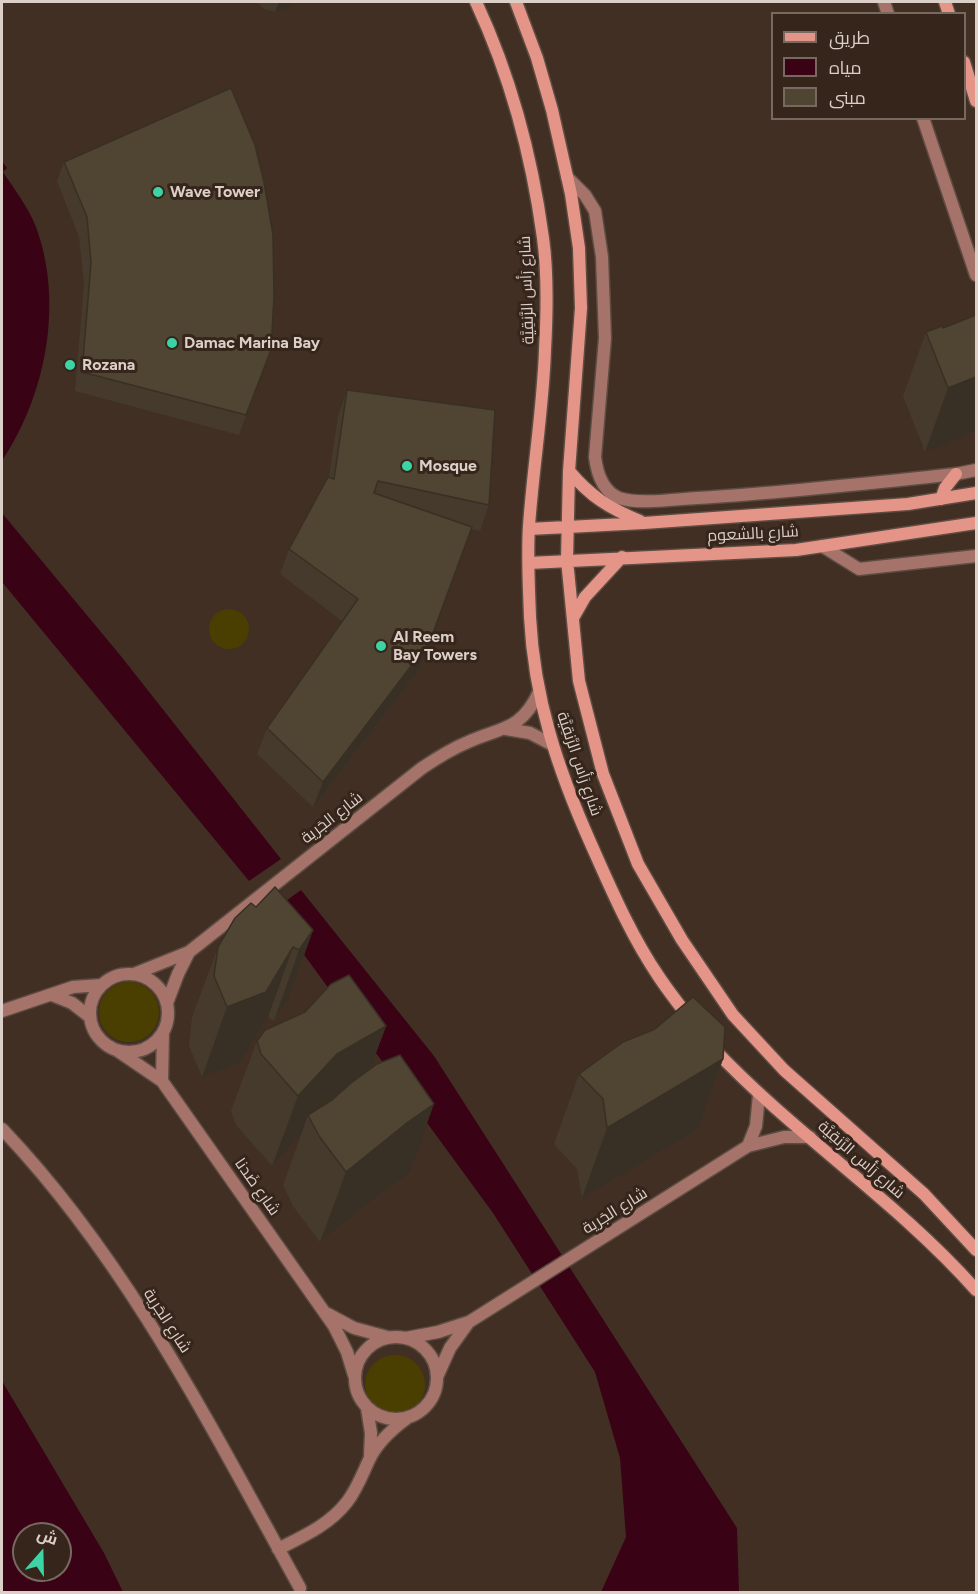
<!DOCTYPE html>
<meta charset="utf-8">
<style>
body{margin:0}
#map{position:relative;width:978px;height:1594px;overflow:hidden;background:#412f24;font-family:Figtree,Cairo,sans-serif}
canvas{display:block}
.frame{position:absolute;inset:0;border:3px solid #dbcfc8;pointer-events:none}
.legend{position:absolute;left:771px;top:12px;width:195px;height:108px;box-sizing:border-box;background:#36251b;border:2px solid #786960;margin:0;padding:8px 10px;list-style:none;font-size:18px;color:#dbcfc8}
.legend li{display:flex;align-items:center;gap:12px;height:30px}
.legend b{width:30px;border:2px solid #786960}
.north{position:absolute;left:12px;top:1522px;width:60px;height:60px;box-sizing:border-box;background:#36251b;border:2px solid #786960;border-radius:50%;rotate:20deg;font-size:16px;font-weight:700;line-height:24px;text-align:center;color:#dbcfc8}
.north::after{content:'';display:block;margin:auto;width:21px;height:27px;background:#3cd4a4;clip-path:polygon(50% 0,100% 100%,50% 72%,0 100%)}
</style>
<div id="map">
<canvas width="978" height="1594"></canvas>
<div class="frame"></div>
<ul class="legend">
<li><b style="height:8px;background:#e59588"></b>طريق</li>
<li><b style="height:16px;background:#3a0315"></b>مياه</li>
<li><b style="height:16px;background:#504433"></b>مبنى</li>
</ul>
<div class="north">ش</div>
</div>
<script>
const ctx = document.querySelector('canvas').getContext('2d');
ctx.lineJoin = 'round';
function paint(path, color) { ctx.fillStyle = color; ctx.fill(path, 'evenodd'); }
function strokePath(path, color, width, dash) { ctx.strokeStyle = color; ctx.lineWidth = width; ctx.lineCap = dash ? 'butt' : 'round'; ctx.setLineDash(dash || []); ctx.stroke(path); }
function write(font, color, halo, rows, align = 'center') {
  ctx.font = font + ' Figtree,Cairo,sans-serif'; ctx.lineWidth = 6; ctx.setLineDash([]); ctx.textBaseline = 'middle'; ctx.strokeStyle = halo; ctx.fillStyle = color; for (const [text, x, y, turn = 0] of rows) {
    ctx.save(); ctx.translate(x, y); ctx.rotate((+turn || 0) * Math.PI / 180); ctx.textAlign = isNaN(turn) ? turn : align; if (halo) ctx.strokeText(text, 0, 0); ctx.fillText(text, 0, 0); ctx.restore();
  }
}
const green = new Path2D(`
 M209 629a20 20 0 1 1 40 0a20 20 0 1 1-40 0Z
 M99 1012a30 30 0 1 1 60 0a30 30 0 1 1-60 0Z
 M365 1385a30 30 0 1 1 60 0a30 30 0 1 1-60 0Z`);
const water = new Path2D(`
 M2,161l5,7 -4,4c11,17 26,36 33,55 28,76 10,168 -34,234z
 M2,513l118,142 161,204 -32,22 -247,-299z
 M301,890l133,166 303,472 2,64h-138l25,-55 -6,-79 -25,-86 -102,-159 -221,-302z
 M2,1381l102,172 19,39h-121zM24,1534h36v36h-36z`);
const street = new Path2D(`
 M884,2l4,12
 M923,118l53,157
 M567,177l18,18 10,16 7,46 3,81 -10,119c2,16 7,34 24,41 21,7 56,1 78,0 86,-5 173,-15 259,-24l20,-4
 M822,546l37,23 117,-13
 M506,729l24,4 21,11
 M134,974l55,-22 233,-184c15,-10 29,-19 46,-26 33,-15 53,-11 71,-50
 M90 1013a39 39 0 1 1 78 0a39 39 0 1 1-78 0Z
 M52,995l20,8 18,14
 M167,1003l11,-29 11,-22
 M2,1011l71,-24 29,-2
 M118,1051l44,30 172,245 13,26 7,23
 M162,1081l1,-49
 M2,1129c126,132 210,300 298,459
 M748,1146l8,-20 3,-31
 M328,1314l26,14 33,9
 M355 1378a41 41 0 1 1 82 0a41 41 0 1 1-82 0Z
 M406,1338l32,-6 31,-10 279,-176 36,-9h26
 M437,1377l13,-29 18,-25
 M367,1408l4,25 -1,22
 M278,1549c26,-13 51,-24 69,-47 10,-13 15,-27 22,-42 8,-17 22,-30 37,-41`);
const secondary = new Path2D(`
 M476,2c34,73 56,155 67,236 5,35 4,76 2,112 -2,59 -12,118 -16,176 -2,30 0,62 1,91 4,82 28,153 61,227 20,45 40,92 68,133 10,15 21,29 32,43
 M516,2l21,56 15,52 19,84 8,54 2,60 -12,163 -2,89 12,121 24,93 35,90 44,76 51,75 51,55 140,124 52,56
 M945,2l4,12
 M964,62l12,39
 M569,471c22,26 40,37 71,50
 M941,499l4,-11 11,-14
 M529,529l115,-6 264,-19 68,-11
 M529,563l267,-13 180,-27
 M573,618l12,-21 37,-40
 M713,1048c82,87 184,153 263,242`);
const wall = new Path2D(`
 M257,2h40l-12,7 -10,3 -11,-3z
 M64,162l207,188 -32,85 -164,-44 9,-108 -5,-46 -22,-56z
 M976,315v116l-51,21 -22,-56 23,-64 17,-4z
 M347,390l142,115 -9,26 -9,-2 -50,138 -108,140 -56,-53 10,-26 75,-107 -62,-47 9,-25 40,-72 9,-61z
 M256,907l57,23 -25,70 -14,21 -6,-4 -28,45 -38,15 -13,-31 3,-29 26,-70z
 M386,1026l-16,43 39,105 -26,18 -63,50 -27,-36 -10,-21 18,-50 -29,31 -36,-41 -5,-14 26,-70z
 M723,1059l-25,70 -116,69 -5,-29 -23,-25 25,-70z`);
const shadedWall = new Path2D(`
 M279,2h18l-12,7 -10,3z
 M976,377v54l-51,21 23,-64z
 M430,641l-9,26 -108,140 10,-25z
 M313,930l-25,70 -14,21 25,-71z
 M293,947l-25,70 -28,45 -38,15 25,-70z
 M386,1026l-26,70 -49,28 1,-1 -4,-8 -7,20 -29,31 26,-70 39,-42z
 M723,1059l-25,70 -116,69 25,-70z
 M434,1104l-25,70 -26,18 -63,50 26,-70 62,-50z`);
const building = new Path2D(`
 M231,88l24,57 9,37 9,53 1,62 -3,53 -25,65 -164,-43 9,-109 -4,-46 -23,-55z
 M976,315v62l-28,11 -22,-56 16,-6 1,2z
 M347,390l148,20 -6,95 -111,-24 -4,12 98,34 -42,114 -107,141 -56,-54 91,-129 -69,-50 39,-72 6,2z
 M275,887l38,43 -14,20 -6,-3 -27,45 -39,15 -13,-31 4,-29 17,-29 16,-15 5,4z
 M349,975l37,51 -49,28 -39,42 -37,-42 -4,-13 8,-11 40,-18 26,-28z
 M693,997l32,30 -2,32 -116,69 -4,-29 -24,-25 44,-32 32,-13z
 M400,1055l34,49 -26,18 -62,50 -27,-36 -11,-21 24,-15 19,-17 26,-19z`);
const markers = [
 [158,192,6,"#3cd4a4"],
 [172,343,6,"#3cd4a4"],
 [70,365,6,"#3cd4a4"],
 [407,466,6,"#3cd4a4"],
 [381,646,6,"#3cd4a4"]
];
const poiNames = [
 ["Wave Tower",170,192],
 ["Damac Marina Bay",184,343],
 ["Rozana",82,365],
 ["Mosque",419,466],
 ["Al Reem",393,637],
 ["Bay Towers",393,655]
];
const streetNames = [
 ["شارع رَأس الرَّنقِيَّة",527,290,-92],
 ["شارع بالشعوم",753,534,-3],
 ["شارع رَأس الرَّنقِيَّة",579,764,71],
 ["شارع الجَرية",332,818,-38],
 ["شارع رَأس الرَّنقِيَّة",861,1160,41],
 ["شارع ضَدنا",257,1187,55],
 ["شارع الجَرية",615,1211,-32],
 ["شارع الجَرية",167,1321,57]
];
paint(green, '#4a3f00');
paint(water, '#3a0315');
strokePath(street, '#5d4c42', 15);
strokePath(secondary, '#5d4c42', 15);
strokePath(street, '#a5736a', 12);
strokePath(secondary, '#e59588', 12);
paint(wall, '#453a2c');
paint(shadedWall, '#383024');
paint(building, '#504433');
strokePath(building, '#383024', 1.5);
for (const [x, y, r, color] of markers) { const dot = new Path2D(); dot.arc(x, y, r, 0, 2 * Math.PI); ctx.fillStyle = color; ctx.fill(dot); strokePath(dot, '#36251b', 2); }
write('bold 16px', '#dbcfc8', '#36251b', poiNames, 'left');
write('16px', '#dbcfc8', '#36251b', streetNames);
</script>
